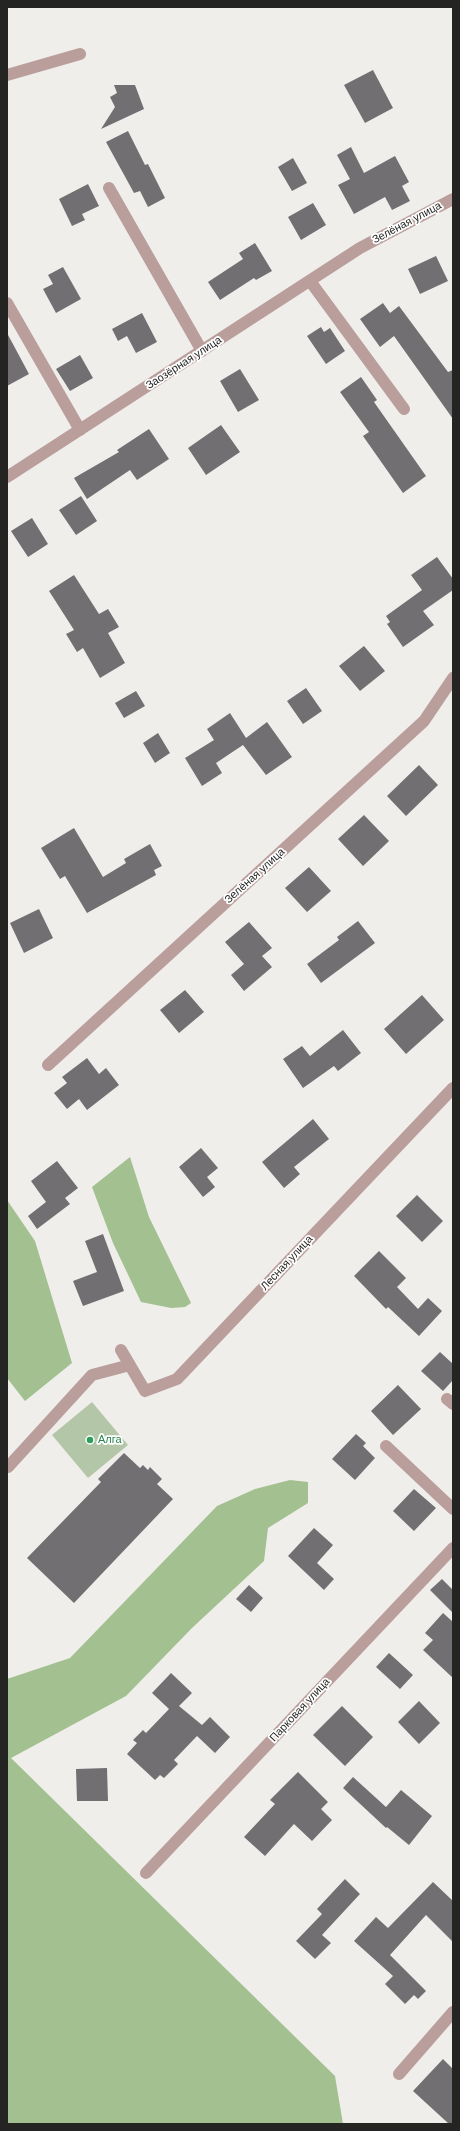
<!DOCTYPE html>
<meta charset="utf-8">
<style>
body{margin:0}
#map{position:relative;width:460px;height:2131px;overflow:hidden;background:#efeeeb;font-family:Arial,sans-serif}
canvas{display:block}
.frame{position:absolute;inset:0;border:8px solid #242423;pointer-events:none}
</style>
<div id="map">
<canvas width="460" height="2131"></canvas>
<div class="frame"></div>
</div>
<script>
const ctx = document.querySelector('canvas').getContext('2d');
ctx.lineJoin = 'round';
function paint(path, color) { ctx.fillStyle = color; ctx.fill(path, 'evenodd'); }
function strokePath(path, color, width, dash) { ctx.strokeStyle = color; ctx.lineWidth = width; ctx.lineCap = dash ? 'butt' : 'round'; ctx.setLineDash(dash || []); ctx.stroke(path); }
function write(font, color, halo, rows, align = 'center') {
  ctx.font = font + ' Arial,sans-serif'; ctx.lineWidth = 3.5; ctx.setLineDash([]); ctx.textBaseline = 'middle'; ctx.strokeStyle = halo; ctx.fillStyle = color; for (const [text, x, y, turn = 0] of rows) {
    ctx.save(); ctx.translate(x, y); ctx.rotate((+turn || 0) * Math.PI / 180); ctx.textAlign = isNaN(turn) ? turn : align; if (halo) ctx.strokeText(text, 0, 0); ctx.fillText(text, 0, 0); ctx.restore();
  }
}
const green = new Path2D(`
 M92,1402l36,43 -40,33 -36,-43z`);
const forest = new Path2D(`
 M130,1157l19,60 42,86 -6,4 -14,1 -30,-6 -28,-59 -21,-56z
 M7,1200l28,41 37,122 -47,38 -18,-23z
 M290,1480l18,2v21l-40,25 -4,33 -72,67 -66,68 -115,62 324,318 8,48h-336v-445l63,-21 147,-152 38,-17z`);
const building = new Path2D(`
 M373,70l20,38 -28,15 -21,-38z
 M114,85h21l9,24 -43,20 14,-22 -5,-10 7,-4z
 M128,131l17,34 3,-1 17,34 -17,9 -8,-16 -6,2 -28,-51z
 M351,147l13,26 31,-17 14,26 -7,4 8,15 -18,9 -7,-13 -31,17 -16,-29 12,-6 -13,-24z
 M293,158l14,25 -15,8 -14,-24z
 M88,184l11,22 -17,8 3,6 -13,6 -13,-27z
 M313,203l13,22 -25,15 -13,-23z
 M255,243l17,28 -16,9 -2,-2 -34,22 -12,-18 35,-23 -4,-6z
 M436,256l12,25 -28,13 -12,-25z
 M63,267l18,32 -25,14 -13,-24 10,-5 -5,-9z
 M383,303l7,10 9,-7 49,66 5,-2v49l-59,-83 -14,11 -20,-28z
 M142,313l15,29 -21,11 -9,-17 -9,5 -6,-12z
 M321,327l3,5 6,-4 15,23 -19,13 -19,-28z
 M7,333l22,41 -22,12z
 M80,355l13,23 -23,13 -14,-22z
 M240,369l19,31 -21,12 -18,-31z
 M361,377l16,23 -3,2 52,74 -23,17 -40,-57 6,-4 -29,-40z
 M221,425l19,27 -34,23 -18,-27z
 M149,429l20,30 -32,21 -7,-10 -43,29 -13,-21 45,-26 -2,-2z
 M81,496l16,25 -21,14 -17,-25z
 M32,518l16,26 -20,13 -17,-26z
 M437,557l16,22v11l-30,21 11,14 -31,22 -16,-23 3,-2 -4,-6 36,-26 -11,-15z
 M74,575l25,39 9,-5 11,18 -11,6 17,30 -25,15 -17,-30 -6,4 -11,-18 8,-4 -25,-39z
 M364,646l21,25 -25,20 -21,-25z
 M306,688l16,23 -19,13 -16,-23z
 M136,691l9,15 -21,12 -9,-15z
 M230,713l16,25 21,-16 25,35 -26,18 -23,-30 -27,18 6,10 -20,13 -17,-28 29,-18 -7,-11z
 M158,733l12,20 -15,10 -12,-20z
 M419,765l19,20 -32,31 -19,-20z
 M364,815l25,26 -26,25 -25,-27z
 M74,828l29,49 23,-14 -2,-4 26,-15 12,22 -8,4 2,5 -69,38 -22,-37 -5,3 -19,-31z
 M309,867l22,24 -24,21 -22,-24z
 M39,909l14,29 -29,15 -14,-30z
 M358,921l17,22 -54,40 -14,-19 32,-24 -2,-3z
 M249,922l23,26 -10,8 10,11 -28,24 -13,-16 13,-11 -19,-22z
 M185,990l19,22 -25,21 -19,-23z
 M422,995l22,25 -38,34 -22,-25z
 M343,1030l18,23 -23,18 -4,-5 -31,22 -20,-29 19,-13 8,10z
 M87,1058l12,16 7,-6 13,17 -32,25 -8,-11 -12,10 -13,-16 13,-10 -5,-6z
 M313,1119l16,20 -35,28 6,7 -16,14 -22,-26z
 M201,1148l17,20 -11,9 8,10 -12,10 -24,-30z
 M57,1161l21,27 -13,10 5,6 -33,25 -9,-13 18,-14 -15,-21z
 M417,1195l26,26 -21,21 -26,-26z
 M103,1234l21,57 -41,15 -10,-25 24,-9 -12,-31z
 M379,1251l27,27 -9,9 21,22 10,-11 14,13 -23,25 -31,-29 -2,2 -32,-33z
 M440,1352l13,12v16l-10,11 -22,-20z
 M398,1385l23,24 -28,26 -22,-24z
 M356,1434l10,9 -3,3 12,12 -20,22 -23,-21z
 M124,1453l16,15 3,-3 5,5 2,-3 12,12 -5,5 16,15 -99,104 -47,-45 74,-76 -3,-3z
 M414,1489l22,19 -22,23 -21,-20z
 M314,1528l19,17 -16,18 17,16 -10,11 -36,-34z
 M442,1579l11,11v23l-23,-23z
 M249,1585l14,13 -12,14 -15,-13z
 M443,1613l10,9v56l-30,-28 10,-10 -8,-7z
 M389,1653l24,22 -13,14 -24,-22z
 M171,1673l21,20 -13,13 23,19 8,-8 20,20 -15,16 -18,-17 -23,24 4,4 -14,14 -4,-3 -5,5 -28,-26 10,-11 -4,-3 10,-10 3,3 23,-24 -17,-16z
 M419,1701l21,22 -21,21 -21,-22z
 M342,1706l31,31 -28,29 -32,-31z
 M107,1768l1,33h-31l-1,-32z
 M298,1772l30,30 -7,7 11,11 -20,21 -18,-17 -29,32 -21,-19 31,-33 -5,-4z
 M353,1777l33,30 15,-17 31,26 -23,29 -22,-18 -1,1 -43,-40z
 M345,1879l15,15 -38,41 9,8 -16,16 -19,-18 26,-27 -5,-5z
 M433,1882l20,19v41l-27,-27 -36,40 36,36 -8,8 -4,-4 -9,9 -20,-20 8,-8 -39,-35 22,-24 12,11z
 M443,2059l10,10v55h-4l-36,-33z`);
const minor = new Path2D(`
 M7,75l73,-21
 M109,188l93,163
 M310,281l94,128
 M7,303l73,127
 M7,477l353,-229 93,-49
 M48,1065l376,-344 29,-43
 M121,1350l24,41 32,-12 276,-291
 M447,1399l6,5
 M386,1446l67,63
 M8,1467l84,-92 38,-10
 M146,1873l307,-325
 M399,2074l54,-62`);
const markers = [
 [90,1440,4,"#2e9e5b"]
];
const streetNames = [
 ["Зелёная улица",407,223,-28],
 ["Заозёрная улица",184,363,-33],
 ["Зелёная улица",255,876,-42],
 ["Лесная улица",287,1263,-47],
 ["Парковая улица",300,1710,-47]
];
const leisureNames = [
 ["Алга",98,1440]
];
paint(green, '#b4c6a8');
paint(forest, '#a3c090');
paint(building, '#726f72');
strokePath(minor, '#ba9e9c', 12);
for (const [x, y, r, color] of markers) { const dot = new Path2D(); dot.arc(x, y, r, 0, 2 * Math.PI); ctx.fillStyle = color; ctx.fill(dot); strokePath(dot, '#fff', 1.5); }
write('11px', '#242423', '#fff', streetNames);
write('11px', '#27864d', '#fff', leisureNames, 'left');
</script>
